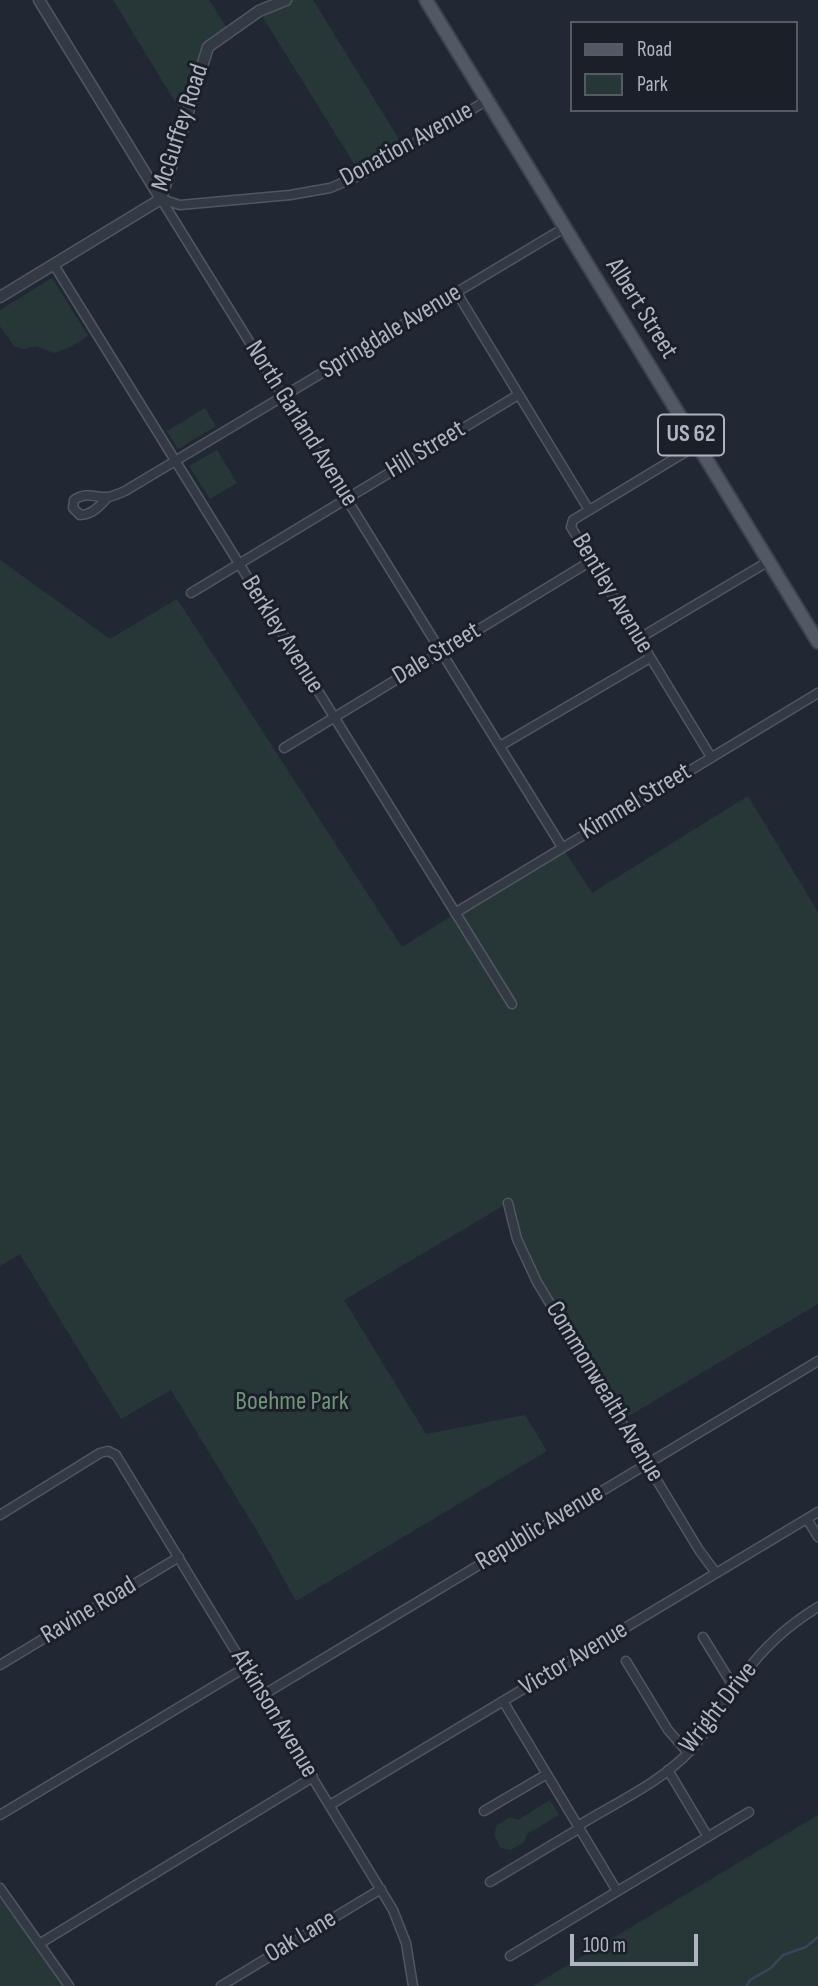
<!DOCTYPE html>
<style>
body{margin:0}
#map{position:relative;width:818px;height:1986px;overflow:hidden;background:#212833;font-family:"Sofia Sans Condensed",sans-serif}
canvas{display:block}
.legend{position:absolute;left:570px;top:21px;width:228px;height:91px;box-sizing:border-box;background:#1a1f28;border:2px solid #555b65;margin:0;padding:9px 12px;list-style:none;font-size:21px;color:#aeb4c1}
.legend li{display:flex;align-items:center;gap:14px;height:35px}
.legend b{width:35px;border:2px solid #555b65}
.scale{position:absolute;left:570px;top:1934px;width:128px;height:32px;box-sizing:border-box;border:4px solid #aeb4c1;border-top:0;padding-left:9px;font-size:21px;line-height:24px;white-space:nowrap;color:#aeb4c1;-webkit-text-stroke:5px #1a1f28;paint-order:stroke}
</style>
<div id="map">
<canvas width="818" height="1986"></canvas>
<ul class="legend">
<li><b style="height:9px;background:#525964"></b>Road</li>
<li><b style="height:19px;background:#273738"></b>Park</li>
</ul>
<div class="scale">100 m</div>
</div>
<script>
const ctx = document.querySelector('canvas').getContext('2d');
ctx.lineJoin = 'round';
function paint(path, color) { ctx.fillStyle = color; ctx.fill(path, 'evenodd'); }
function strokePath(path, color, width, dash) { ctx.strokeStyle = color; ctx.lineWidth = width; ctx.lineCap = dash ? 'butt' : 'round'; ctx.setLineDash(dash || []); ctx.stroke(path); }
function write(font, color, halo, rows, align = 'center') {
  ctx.font = font + ' "Sofia Sans Condensed",sans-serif'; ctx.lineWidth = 6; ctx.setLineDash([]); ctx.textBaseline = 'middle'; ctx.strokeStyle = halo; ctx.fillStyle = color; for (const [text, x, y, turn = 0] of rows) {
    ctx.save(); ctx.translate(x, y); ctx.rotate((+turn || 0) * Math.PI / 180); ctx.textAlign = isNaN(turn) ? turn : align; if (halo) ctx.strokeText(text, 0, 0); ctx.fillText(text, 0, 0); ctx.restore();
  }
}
const green = new Path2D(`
 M113,0h96l20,31 -18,12 -26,75z
 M286,0h27l92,149 -44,26 -102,-164z
 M52,278l36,58 -18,11 -16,6 -18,-7 -12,3 -10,-3 -14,-20v-16z
 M205,408l11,18 -38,23 -11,-18z
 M217,450l20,33 -27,16 -21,-33z
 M0,560l110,79 67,-40 225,348 160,-100 30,46 156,-97 70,116v392l-196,116 -85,-138 -29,-79 -164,97 82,134 99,-19 22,36 -251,150 -36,-65 -89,-146 -50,29 -101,-165 -20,12z
 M550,1800l9,15 -32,19 -3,8 -13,8 -10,-2 -7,-13 3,-10 13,-8 8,3z
 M818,1815v171h-285z
 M0,1888l69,98h-69z`);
const stream = new Path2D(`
 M747,1986l3,-6 21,-12 12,-13 23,-8 12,-10`);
const minor = new Path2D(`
 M161,199l401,648
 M161,199l19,6 110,-10 40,-7 31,-13 125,-74
 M54,265l458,739
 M457,293l132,217
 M697,445l-124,75 -2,7 140,230
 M108,497c-8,8 -15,18 -28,18l-7,-7 1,-8c12,-9 21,-2 34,-3 6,-1 12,-4 17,-6l439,-263
 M191,593l327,-198
 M638,639l131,-78
 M500,746l150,-88
 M284,748l307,-187
 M455,913l363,-220
 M508,1203l9,36 20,43 162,268 17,23
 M0,1515l100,-62 8,-2 8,4 277,455 13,33 7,43
 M807,1519l11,18
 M703,1637l32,52
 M626,1661l42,69 20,23
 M0,1665l179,-108
 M263,1695l555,-334
 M503,1701l114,190
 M668,1770l40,67
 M330,1805l488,-293
 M484,1811l63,-37
 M0,1815l246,-148
 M578,1826c37,-23 82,-43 112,-75 22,-25 37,-53 56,-79 20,-27 44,-48 72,-65
 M490,1882l90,-54
 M0,1888l69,98
 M39,1944l274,-167
 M510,1956l239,-144
 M221,1986l160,-97`);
const tertiary = new Path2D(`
 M39,0l122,199
 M0,297l161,-98 47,-152 51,-36 27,-11`);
const primary = new Path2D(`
 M426,0l392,642`);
const shields = [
 [691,435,66]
];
const shieldNames = [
 ["US 62",691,435]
];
const streetNames = [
 ["McGuffey Road",181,128,-72],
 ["Donation Avenue",407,145,-29],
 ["Albert Street",641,309,58],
 ["Springdale Avenue",391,332,-31],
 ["North Garland Avenue",301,424,58],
 ["Hill Street",426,450,-31],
 ["Bentley Avenue",612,594,59],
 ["Berkley Avenue",282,635,58],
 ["Dale Street",437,654,-31],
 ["Kimmel Street",636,802,-31],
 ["Commonwealth Avenue",604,1392,59],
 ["Republic Avenue",540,1528,-31],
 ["Ravine Road",89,1611,-31],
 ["Victor Avenue",574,1659,-31],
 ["Wright Drive",719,1708,-52],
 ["Atkinson Avenue",274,1714,59],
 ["Oak Lane",301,1937,-31]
];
const parkNames = [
 ["Boehme Park",292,1402]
];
paint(green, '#273738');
strokePath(stream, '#38455b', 2.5);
strokePath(minor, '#515762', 11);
strokePath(tertiary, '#515762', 13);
strokePath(primary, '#3d434d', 16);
strokePath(minor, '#343a44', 8);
strokePath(tertiary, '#343a44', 10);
strokePath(primary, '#525964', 12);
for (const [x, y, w] of shields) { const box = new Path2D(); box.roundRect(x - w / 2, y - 20.5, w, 41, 5); ctx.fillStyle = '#1a1f28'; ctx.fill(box); strokePath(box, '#aeb4c1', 2); }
write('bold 24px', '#aeb4c1', null, shieldNames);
write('26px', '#aeb4c1', '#1a1f28', streetNames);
write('26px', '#70947a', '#1a1f28', parkNames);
</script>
